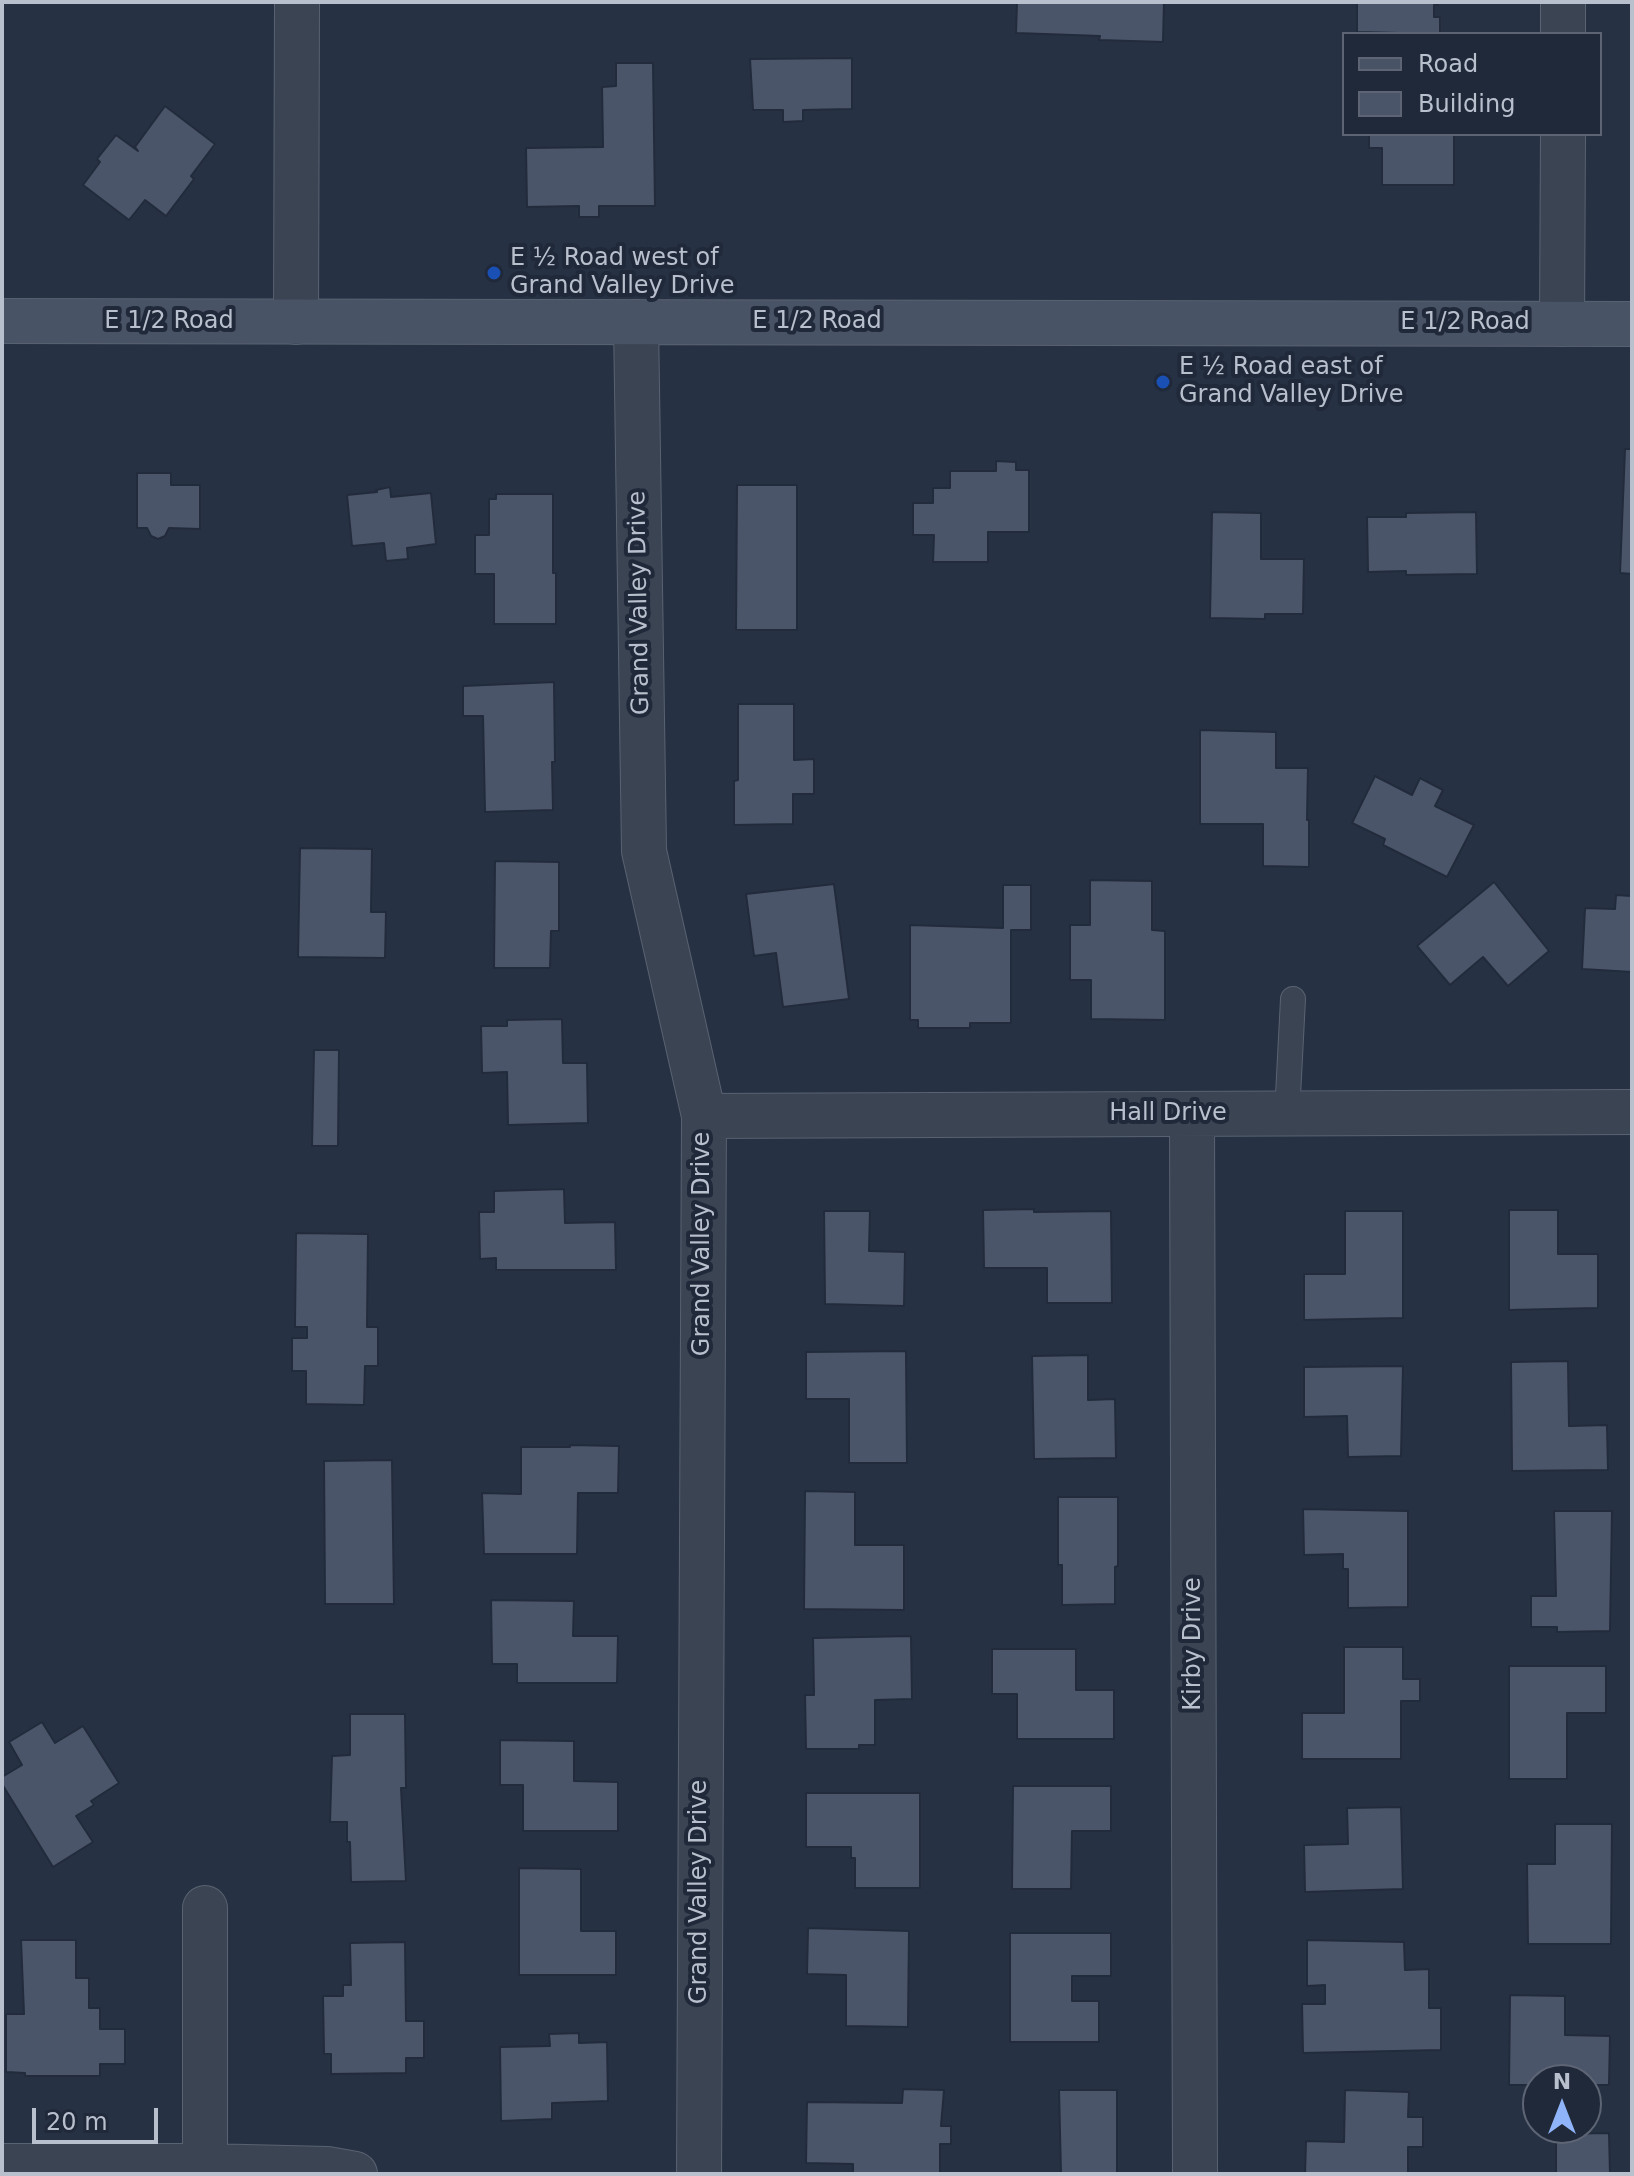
<!DOCTYPE html>
<meta charset="utf-8">
<style>
body{margin:0}
#map{position:relative;width:1634px;height:2176px;overflow:hidden;background:#263244;font-family:"DejaVu Sans",sans-serif}
canvas{display:block}
.frame{position:absolute;inset:0;border:4px solid #b8bfcd;pointer-events:none}
.legend{position:absolute;left:1342px;top:32px;width:260px;height:104px;box-sizing:border-box;background:#202939;border:2px solid #5d6574;margin:0;padding:10px 14px;list-style:none;font-size:24px;color:#b8bfcd}
.legend li{display:flex;align-items:center;gap:16px;height:40px}
.legend b{width:40px;border:2px solid #5d6574}
.north{position:absolute;left:1522px;top:2064px;width:80px;height:80px;box-sizing:border-box;background:#202939;border:2px solid #5d6574;border-radius:50%;rotate:0deg;font-size:22px;font-weight:700;line-height:32px;text-align:center;color:#b8bfcd}
.north::after{content:'';display:block;margin:auto;width:28px;height:36px;background:#90b4fa;clip-path:polygon(50% 0,100% 100%,50% 72%,0 100%)}
.scale{position:absolute;left:32px;top:2108px;width:126px;height:36px;box-sizing:border-box;border:4px solid #b8bfcd;border-top:0;padding-left:10px;font-size:24px;line-height:28px;white-space:nowrap;color:#b8bfcd;-webkit-text-stroke:6px #202939;paint-order:stroke}
</style>
<div id="map">
<canvas width="1634" height="2176"></canvas>
<div class="frame"></div>
<ul class="legend">
<li><b style="height:10px;background:#495366"></b>Road</li>
<li><b style="height:22px;background:#4a556a"></b>Building</li>
</ul>
<div class="north">N</div>
<div class="scale">20 m</div>
</div>
<script>
const ctx = document.querySelector('canvas').getContext('2d');
ctx.lineJoin = 'round';
function paint(path, color) { ctx.fillStyle = color; ctx.fill(path, 'evenodd'); }
function strokePath(path, color, width, dash) { ctx.strokeStyle = color; ctx.lineWidth = width; ctx.lineCap = dash ? 'butt' : 'round'; ctx.setLineDash(dash || []); ctx.stroke(path); }
function write(font, color, halo, rows, align = 'center') {
  ctx.font = font + ' "DejaVu Sans",sans-serif'; ctx.lineWidth = 8; ctx.setLineDash([]); ctx.textBaseline = 'middle'; ctx.strokeStyle = halo; ctx.fillStyle = color; for (const [text, x, y, turn = 0] of rows) {
    ctx.save(); ctx.translate(x, y); ctx.rotate((+turn || 0) * Math.PI / 180); ctx.textAlign = isNaN(turn) ? turn : align; if (halo) ctx.strokeText(text, 0, 0); ctx.fillText(text, 0, 0); ctx.restore();
  }
}
const building = new Path2D(`
 M1017,2h147l-1,40 -64,-2 1,-4 -84,-3z
 M1357,2h81v3h-4v12h6v17l-83,-2z
 M852,58v51l-49,1v11l-20,1v-12h-30l-3,-51z
 M616,63h37l2,143h-56v11h-20v-11l-52,1 -1,-59 77,-1 -1,-60 14,-1z
 M165,106l50,38 -24,32 3,3 -28,37 -21,-16 -16,20 -46,-35 17,-23 -3,-3 19,-24 22,16 -3,-4z
 M1369,134h85v51h-72v-37h-13z
 M1625,449h7v125l-12,-1z
 M996,461l20,1v8h13v62h-41v30h-55l1,-27h-21v-32h20v-15h17v-17h46z
 M137,473h34v12h29v44l-31,-1 -4,8 -7,3 -7,-3 -4,-8h-10z
 M737,485h60v145h-61z
 M390,487l1,10 40,-4 5,51 -29,4 1,11 -22,2 -2,-18 -32,3 -5,-51 30,-3 -1,-2z
 M496,494h57v79h3v51h-62v-50h-19v-39h14v-36h7z
 M1212,512l49,1v46h43l-1,55h-38v5l-55,-1z
 M1476,512l1,62 -71,1v-4l-38,1 -1,-55h39v-4z
 M554,682l1,80h-3l1,48 -68,2 -2,-96h-20v-30z
 M738,704h56v56l20,-1v35h-21v30l-59,1v-44l4,-1z
 M1200,730l76,2v36h32l-1,52h2v47l-46,-1v-42h-63z
 M1375,776l37,19 8,-17 23,12 -8,16 39,19 -27,52 -64,-32 2,-6 -33,-16z
 M300,848l72,1 -1,63h15l-1,46 -87,-1z
 M495,861l64,1v69h-8l-1,37h-56z
 M1090,880l62,1v49l13,1v89l-74,-1v-39h-21v-55h20z
 M1494,882l55,69 -41,35 -25,-29 -33,28 -33,-39z
 M834,884l15,115 -66,8 -7,-54 -22,3 -8,-62z
 M1003,885h28v45h-20v93h-41v5h-52v-8h-8v-95l93,3z
 M1616,895l16,1v76l-50,-3 3,-61 30,1z
 M562,1019l1,44h24l1,60 -80,2 -1,-53 -25,1 -1,-47h26v-6z
 M314,1050h25l-1,96h-26z
 M564,1189l1,34 50,-1 1,48h-120v-12l-16,1 -1,-47h15v-21z
 M1034,1209v3l77,-1 1,92h-65v-35h-63l-1,-58z
 M1509,1210h49v44h40v54l-89,2z
 M824,1211h46l-1,40 36,1 -1,54 -79,-2z
 M1345,1211h58v107l-99,2v-46h41z
 M296,1233l72,1 -1,93h11v39h-13l-1,39 -58,-1v-33h-14v-33h15v-11h-12z
 M906,1351l1,112h-58v-64h-43v-47z
 M1088,1355v45l27,-1 1,59 -82,1 -2,-103z
 M1568,1361l1,65 38,-1 1,45 -96,1 -1,-109z
 M1403,1366l-2,90 -53,1 -1,-41 -43,1v-50z
 M570,1445l49,1 -1,47h-40l-1,61h-93l-2,-61 39,1v-47h49z
 M392,1460l2,144h-69l-1,-143z
 M805,1491l50,1v53h49v65l-100,-1z
 M1058,1497h60v69l-3,1v37l-53,1v-40h-4z
 M1303,1509l105,2v96l-60,1v-39h-5v-15l-39,1z
 M1554,1511h58l-2,120 -53,1v-5h-26v-31h25z
 M491,1600l83,1 -1,35h45l-1,47h-100v-19h-25z
 M911,1636l1,63 -37,1v45h-16v4h-53l-1,-54h9l-1,-57z
 M1344,1647h59v32h17v22h-19v58h-99v-46h42z
 M992,1649h84v41h38v49h-97v-45h-25z
 M1509,1666h97v47h-39v66h-58z
 M350,1714h55l1,74h-5l5,93 -55,1 -1,-40h-3v-20h-17l2,-66 18,-1z
 M42,1722l13,21 28,-17 36,57 -28,18 3,4 -18,11 17,26 -40,25 -51,-83v-7l20,-12 -13,-23z
 M500,1740l74,1v40l44,1v49h-95v-46h-23z
 M1013,1786h98v45h-39l-1,58h-59z
 M806,1793h114v95h-65v-30h-4v-11h-45z
 M1401,1807l2,82 -98,3 -1,-47 44,-1 -1,-36z
 M1555,1824h57l-1,120h-83l-1,-80h28z
 M519,1868l62,1v62h35v44h-97z
 M808,1928l101,3 -1,96 -62,-1v-51l-39,-1z
 M1010,1933h101v43h-39v25h27v41h-89z
 M21,1940h55v38h13v30h11v21h25v35h-25v12h-75v-3l-19,-1v-58h18z
 M1307,1940l97,2 1,28 24,-1v39h12v42l-138,3 -1,-49h23v-19l-18,1z
 M405,1942l1,79h18v37h-18v15l-75,1v-20h-7l-1,-58h20v-11h8l-1,-42z
 M1510,1995l55,1v39l45,1 -1,49h-23v-5h-48v5h-29z
 M579,2033v10l28,-1 1,59 -56,2v16l-51,2 -1,-74 50,-1 -1,-12z
 M903,2089l41,1 -3,36h10v18h-11v30h-87v-10l-47,-1 1,-61 95,1z
 M1059,2090h58v84h-56z
 M1345,2090l64,2 -1,25h15v30h-15v27h-103l1,-33 38,1z
 M1609,2133l1,41h-54v-40z`);
const service = new Path2D(`
 M1287,1115l6,-116`);
const minor = new Path2D(`
 M1563,34v-32
 M296,322l1,-320
 M636,322l8,529 60,265 -5,1058
 M1562,324l1,-190
 M1192,1114l3,1060
 M704,1116l928,-4
 M2,2166h203l122,3 28,5
 M205,2174v-266`);
const secondary = new Path2D(`
 M2,321l1630,3`);
const markers = [
 [494,273,8,"#1a4fb4"],
 [1163,382,8,"#1a4fb4"]
];
const poiNames = [
 ["E ½ Road west of",510,259],
 ["Grand Valley Drive",510,287],
 ["E ½ Road east of",1179,368],
 ["Grand Valley Drive",1179,396]
];
const streetNames = [
 ["E 1/2 Road",169,322],
 ["E 1/2 Road",817,322],
 ["E 1/2 Road",1465,323],
 ["Grand Valley Drive",640,603,-91],
 ["Hall Drive",1168,1114],
 ["Grand Valley Drive",703,1244,-90],
 ["Kirby Drive",1194,1644,-90],
 ["Grand Valley Drive",700,1892,-90]
];
paint(building, '#4a556a');
strokePath(building, '#222b3b', 2);
strokePath(service, '#596270', 26);
strokePath(minor, '#596270', 46);
strokePath(secondary, '#596270', 46);
strokePath(service, '#3b4453', 24);
strokePath(minor, '#3b4453', 44);
strokePath(secondary, '#495366', 44);
for (const [x, y, r, color] of markers) { const dot = new Path2D(); dot.arc(x, y, r, 0, 2 * Math.PI); ctx.fillStyle = color; ctx.fill(dot); strokePath(dot, '#202939', 3); }
write('24px', '#b8bfcd', '#202939', poiNames, 'left');
write('24px', '#b8bfcd', '#202939', streetNames);
</script>
